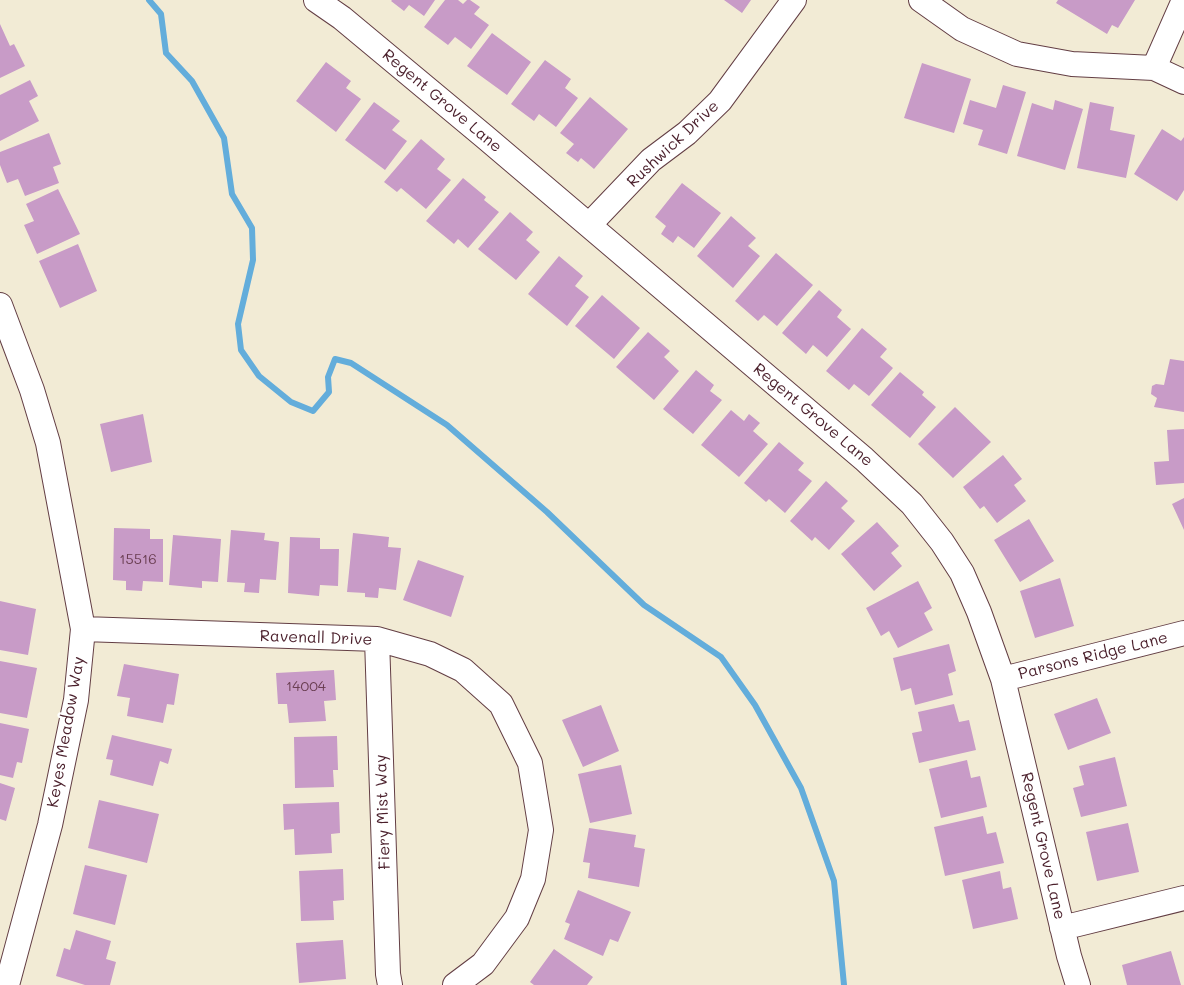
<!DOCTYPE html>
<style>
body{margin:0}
canvas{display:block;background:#f2ebd5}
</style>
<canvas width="1184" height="985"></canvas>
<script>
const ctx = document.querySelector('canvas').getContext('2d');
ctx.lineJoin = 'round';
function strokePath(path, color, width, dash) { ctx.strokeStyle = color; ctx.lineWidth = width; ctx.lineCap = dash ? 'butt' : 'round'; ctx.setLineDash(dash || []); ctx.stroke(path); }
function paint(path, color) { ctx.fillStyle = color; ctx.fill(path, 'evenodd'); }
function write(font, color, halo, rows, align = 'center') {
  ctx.font = font + ' Mali,sans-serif'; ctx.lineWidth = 4.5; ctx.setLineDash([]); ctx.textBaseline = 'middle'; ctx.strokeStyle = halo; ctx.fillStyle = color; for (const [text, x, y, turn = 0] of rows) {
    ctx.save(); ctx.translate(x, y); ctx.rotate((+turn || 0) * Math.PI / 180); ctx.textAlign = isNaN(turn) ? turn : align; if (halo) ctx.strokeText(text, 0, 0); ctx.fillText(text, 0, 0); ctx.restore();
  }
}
const stream = new Path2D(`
 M149,0l12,14 5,39 26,28 32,57 8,56 20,34 1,32 -15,64 3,26 18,26 32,26 22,9 16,-19 -1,-15 7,-18 16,4 96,62 100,87 97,93 77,52 34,48 46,83 33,93 10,104`);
const building = new Path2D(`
 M392,0h43l-11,16 -15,-11 -5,6 -13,-10z
 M445,0h13l5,4 4,-4h3l10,7 -6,7 15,11 -18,24 -16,-12 -7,8 -24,-18z
 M724,0h27l-9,13z
 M1058,0h77l-17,28 -6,-3 -5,9 -51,-31z
 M0,24l10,22 4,-2 11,22 -25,12z
 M492,33l39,29 -24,33 -40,-29z
 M545,60l26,19 -6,9 13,10 -22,29 -17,-13 -5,7 -23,-17z
 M326,62l25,19 -5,7 15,11 -25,33 -40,-31z
 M922,63l49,16 -17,54 -50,-15z
 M30,80l8,16 -9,5 10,20 -39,20v-46z
 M1003,85l23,7 -19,62 -29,-9 5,-15 -20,-6 7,-24 26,8z
 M590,97l38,32 -34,40 -13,-11 -3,4 -12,-9 8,-9 -14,-11z
 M1055,100l28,9 -18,61 -48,-14 15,-53 21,7z
 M374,102l26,19 -8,9 15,11 -22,29 -40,-30z
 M1090,102l24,5 -4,23 25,5 -9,43 -49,-10z
 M1162,129l19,12 3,-4v53l-7,11 -43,-27z
 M49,133l12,31 -8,3 6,16 -34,13 -7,-17 -11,4 -7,-18v-13z
 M421,139l24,20 -8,10 14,11 -25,29 -25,-21 -4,4 -13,-10z
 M463,178l23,19 -2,3 15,12 -31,36 -10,-9 -4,5 -28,-23z
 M682,183l39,30 -27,35 -16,-12 -5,7 -12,-9 5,-8 -11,-9z
 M58,189l22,45 -43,20 -13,-29 10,-4 -8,-17z
 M510,212l23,20 -7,8 14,12 -24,28 -38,-31z
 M731,216l25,22 -8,8 12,10 -27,32 -36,-32z
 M78,244l19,47 -37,17 -21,-47z
 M776,253l37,32 -36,41 -13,-11 -6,6 -23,-20z
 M559,256l24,20 -8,10 14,11 -22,29 -39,-32z
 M819,290l23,20 -5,7 14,12 -24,28 -14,-12 -7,9 -24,-21z
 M602,295l38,33 -26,31 -39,-33z
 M862,328l25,21 -7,8 13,11 -24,28 -15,-12 -5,6 -23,-19z
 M648,332l22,19 -6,6 15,14 -25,29 -38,-33z
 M1170,359l14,2v51l-30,-5 3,-9 -6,-4 1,-8 4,-2 8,1z
 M696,370l18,15 -4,6 12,9 -29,34 -30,-25z
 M900,372l24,20 -2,3 14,12 -26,31 -39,-33z
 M955,407l36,35 -38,36 -35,-34z
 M731,410l13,11 5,-7 11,9 -7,8 15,13 -29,33 -38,-32z
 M143,414l9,48 -41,10 -11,-48z
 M1184,429v54l-28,2 -2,-23 15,-1 -2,-31z
 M779,442l25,21 -6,7 14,11 -27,32 -16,-14 -3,3 -22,-19z
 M1003,455l19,24 -8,6 12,16 -29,22 -13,-17 -4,3 -17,-22z
 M826,481l22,20 -7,7 14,13 -26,29 -14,-13 -3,4 -22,-20z
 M1184,498v32l-12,-26z
 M1029,519l25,42 -34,21 -26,-42z
 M877,522l22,24 -8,7 11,13 -28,25 -33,-37z
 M114,528l36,1v10h13v43l-20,-1 -1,10 -16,-1v-9l-13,-1z
 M231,530l34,3 -1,7 15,2 -3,38 -16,-1 -1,14 -15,-1 1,-9 -18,-1z
 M353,533l36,4 -1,10 13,1 -5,42 -17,-2 -1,10 -13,-1v-4l-18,-1z
 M173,535l48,4 -3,43 -16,-1v7l-33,-3z
 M290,537l30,1v11h19l-1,37 -18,-1 -1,11 -31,-3z
 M418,560l46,16 -13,41 -48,-17z
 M1060,578l14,48 -39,12 -15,-47z
 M918,581l14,27 -8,5 9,17 -35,18 -9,-17 -8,5 -15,-28z
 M0,601l36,8 -8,46 -28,-5z
 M949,644l7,27 -8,3 5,21 -38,10 -4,-17 -10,3 -8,-33z
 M0,661l37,7 -10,50 -27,-5z
 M124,664l55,10 -5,31 -7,-1 -4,19 -36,-7 3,-18 -13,-2z
 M334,670l2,30 -12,1 2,20 -37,2 -2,-19h-9l-2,-31z
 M1097,698l14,35 -43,17 -14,-36z
 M954,704l5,18 10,-2 7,30 -57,13 -7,-30 10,-2 -4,-19z
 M601,705l18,46 -36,16 -21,-47z
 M0,723l29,6 -7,34 -5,-1 -4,16 -13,-3z
 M112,735l60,14 -4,15 -8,-3 -7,25 -43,-11 3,-15 -7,-1z
 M337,736l1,34h-5l1,17 -39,1 -1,-51z
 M1115,757l12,49 -46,11 -8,-29 11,-3 -5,-19z
 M967,760l4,18 9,-2 7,31 -46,11 -12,-49z
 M621,765l11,49 -42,9 -12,-49z
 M0,783l15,5 -9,33 -6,-2z
 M99,800l60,14 -12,49 -59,-15z
 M339,802l1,31 -9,1 1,19 -37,2 -1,-26 -10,1 -1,-26z
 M983,816l4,18 9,-2 8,31 -59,13 -11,-49z
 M1128,823l11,49 -42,9 -11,-49z
 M589,828l47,7 -2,12 11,2 -6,38 -51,-9 2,-15 -7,-1z
 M85,865l42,10 -12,50 -42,-11z
 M343,869l1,31 -11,1 1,19 -33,1 -2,-50z
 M1000,871l3,18 8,-2 7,32 -45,10 -11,-49z
 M578,890l53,22 -13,30 -8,-3 -7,17 -39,-17 6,-15 -5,-2z
 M76,930l35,11 -5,18 10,3 -6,23h-25l-29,-9 8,-28 6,2z
 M343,940l3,39 -47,4 -3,-40z
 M554,949l39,28 -6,8h-53l-4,-3z
 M1171,951l10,34h-54l-5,-20z`);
const minor = new Path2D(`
 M316,0l26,18 143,119 379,322 48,45 30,38 20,31 17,39 24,67 66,277 9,29
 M921,0l41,29 55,25 55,10 82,4 30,14
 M1154,68l30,-68
 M589,225l62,-65 36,-27 33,-32 74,-101
 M0,305l32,85 16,53 35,186 -7,71 -26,125 -43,160
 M83,629l294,10 53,15 33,16 38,34 29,59 11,67 -8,49 -16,39 -34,46 -28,21
 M377,639l11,335 2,11
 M1003,679l181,-46
 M1062,928l122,-30`);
const numberNames = [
 ["15516",138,560],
 ["14004",306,687]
];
const streetNames = [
 ["Regent Grove Lane",442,101,40],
 ["Rushwick Drive",673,144,-43],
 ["Regent Grove Lane",813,415,40],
 ["Ravenall Drive",316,638,2],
 ["Parsons Ridge Lane",1093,656,-14],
 ["Keyes Meadow Way",66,732,-80],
 ["Fiery Mist Way",383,812,-92],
 ["Regent Grove Lane",1043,846,77]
];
strokePath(stream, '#63addb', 6);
paint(building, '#c89bc7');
strokePath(minor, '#633e44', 26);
strokePath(minor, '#fff', 24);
write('14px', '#6a3e52', null, numberNames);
write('16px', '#4a1f2b', '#fff', streetNames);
</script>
